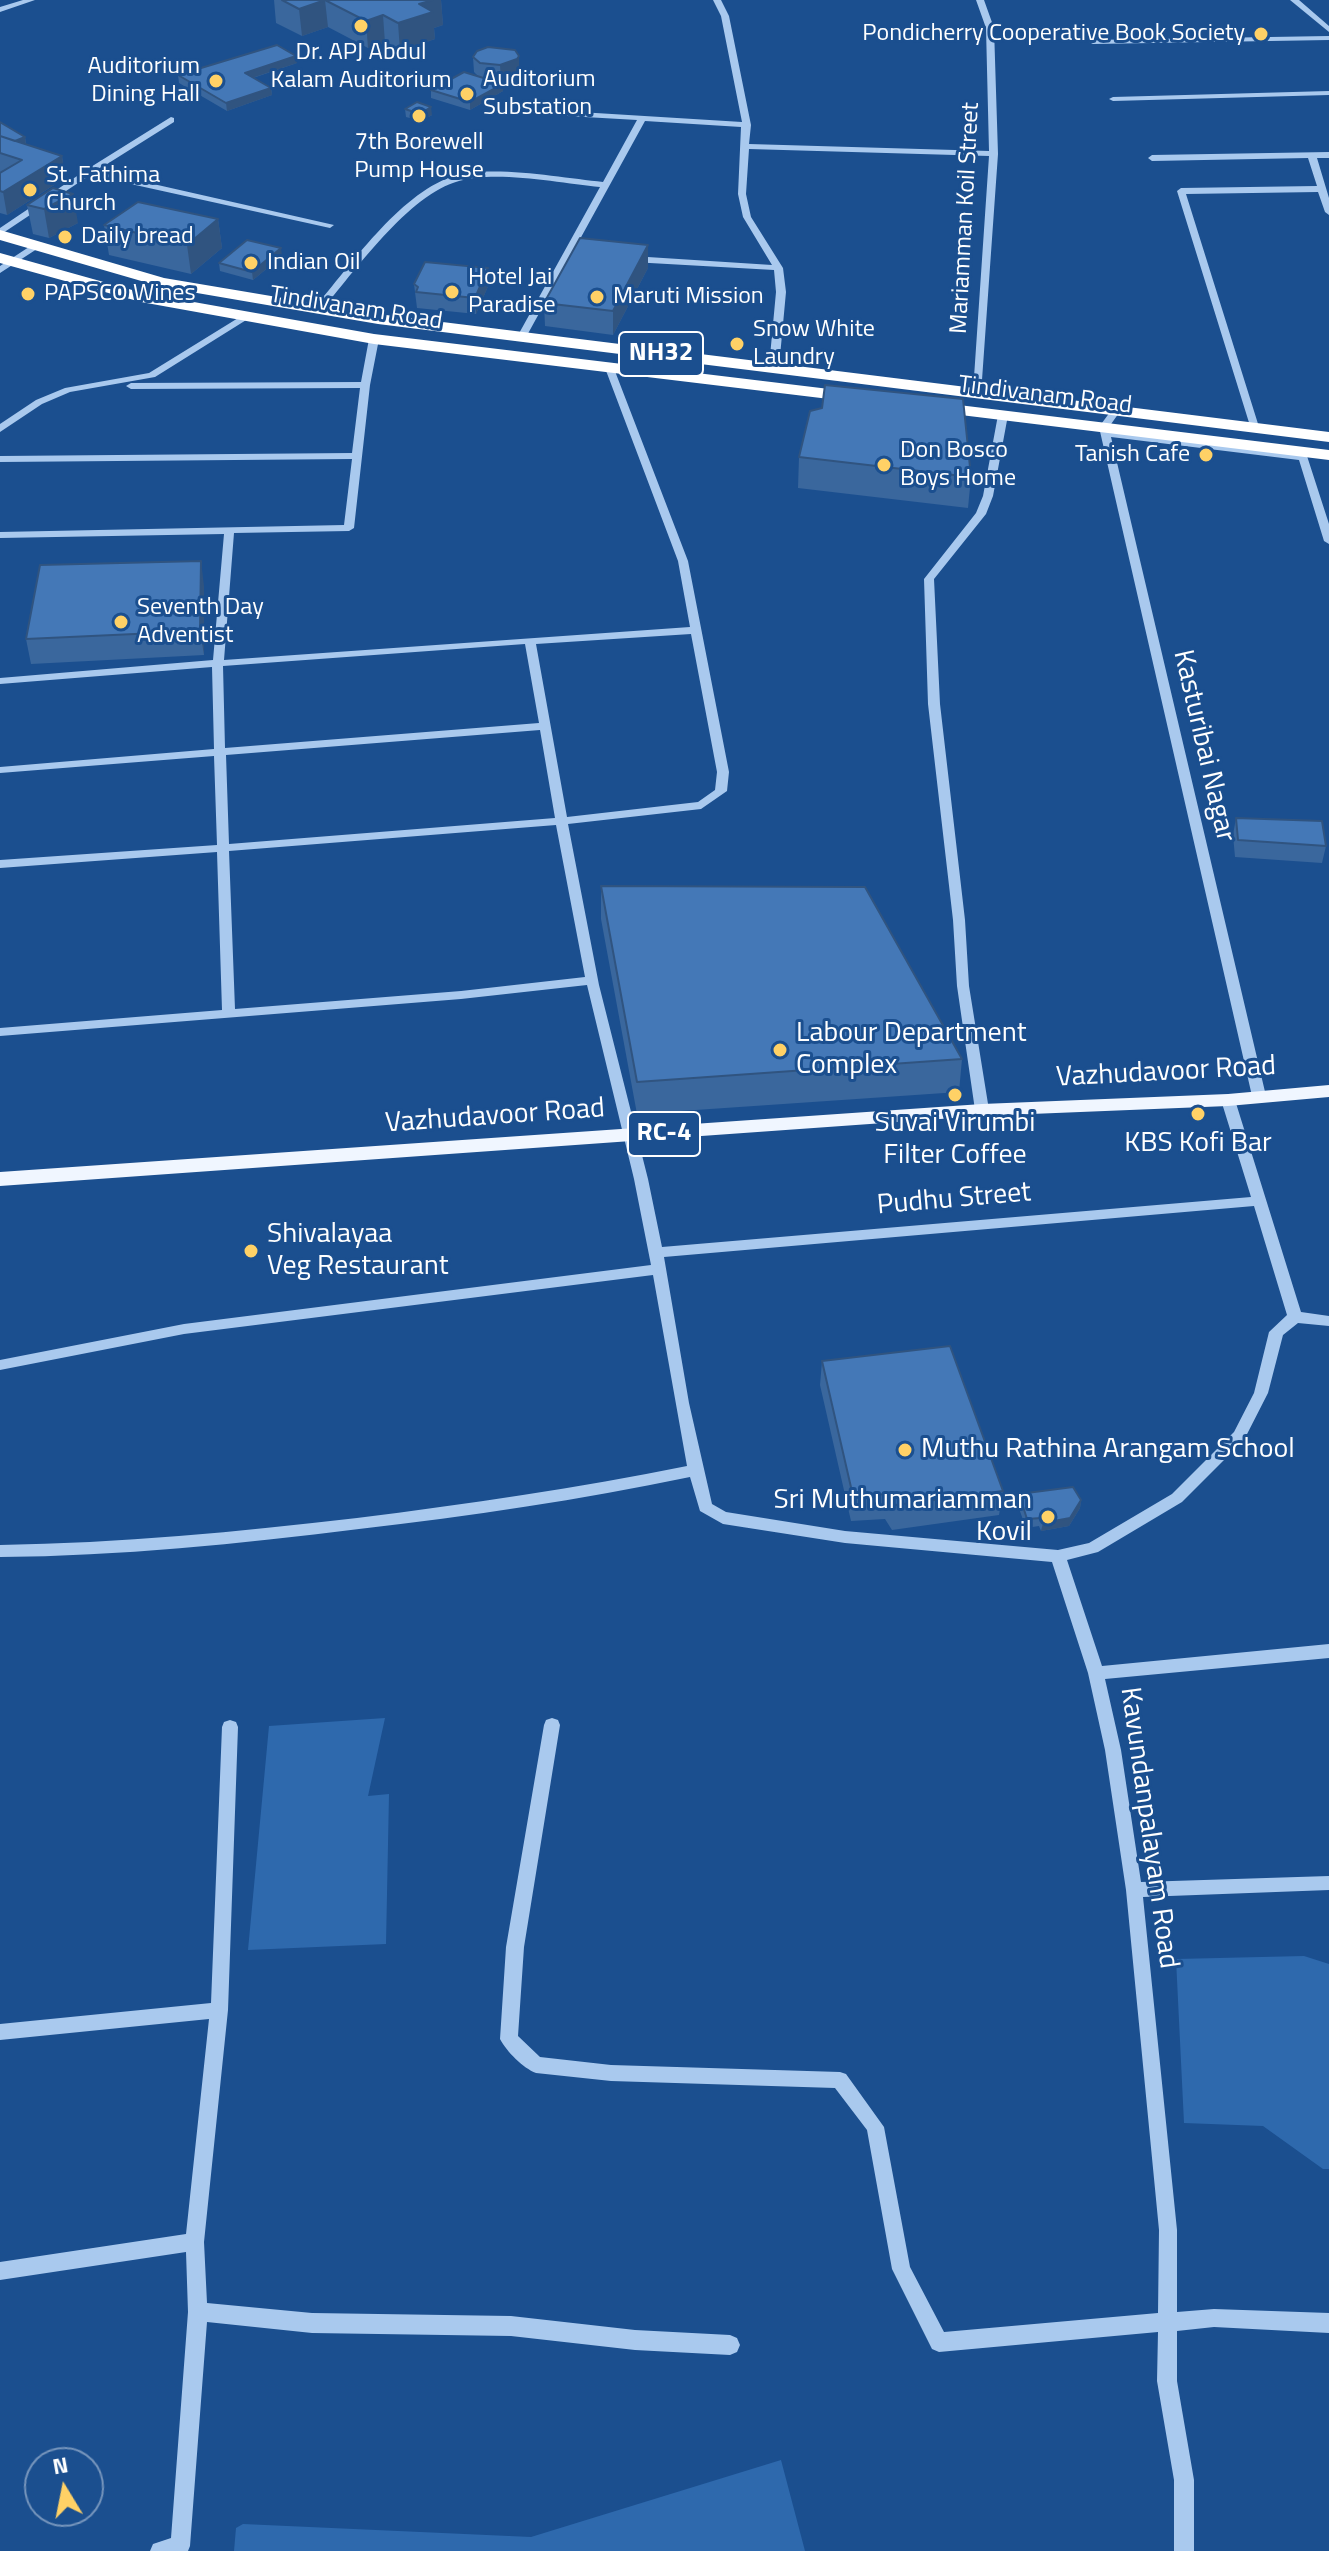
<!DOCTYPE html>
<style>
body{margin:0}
#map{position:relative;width:1329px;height:2551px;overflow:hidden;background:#1b4f8f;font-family:"Titillium Web",sans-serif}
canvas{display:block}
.north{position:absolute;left:24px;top:2447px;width:80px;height:80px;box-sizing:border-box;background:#1b4f8f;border:2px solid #7695bc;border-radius:50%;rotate:350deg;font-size:22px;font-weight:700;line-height:32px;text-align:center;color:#fff}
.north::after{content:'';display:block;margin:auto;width:28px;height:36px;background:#ffd166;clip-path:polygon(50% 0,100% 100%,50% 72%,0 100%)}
</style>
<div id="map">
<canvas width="1329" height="2551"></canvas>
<div class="north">N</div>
</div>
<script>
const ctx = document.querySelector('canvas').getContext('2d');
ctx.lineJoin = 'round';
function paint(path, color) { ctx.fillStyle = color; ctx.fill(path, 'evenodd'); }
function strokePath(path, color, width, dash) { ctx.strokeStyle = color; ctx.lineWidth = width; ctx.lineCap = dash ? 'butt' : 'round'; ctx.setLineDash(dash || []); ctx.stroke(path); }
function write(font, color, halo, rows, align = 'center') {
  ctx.font = font + ' "Titillium Web",sans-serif'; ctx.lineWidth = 6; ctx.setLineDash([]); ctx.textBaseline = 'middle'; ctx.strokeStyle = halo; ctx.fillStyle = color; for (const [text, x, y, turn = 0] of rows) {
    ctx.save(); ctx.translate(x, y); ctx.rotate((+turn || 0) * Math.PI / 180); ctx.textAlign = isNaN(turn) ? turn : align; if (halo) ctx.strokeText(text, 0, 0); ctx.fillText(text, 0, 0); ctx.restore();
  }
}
const green = new Path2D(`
 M385,1718l-17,78 21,-2 -3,150 -138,6 21,-224z
 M1304,1956l25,8v205h-6l-60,-43 -79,-3 -8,-164z
 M781,2460l24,91h-571l2,-23 7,-4 288,13z`);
const minor = new Path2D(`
 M23,0h12l-35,12v-5z
 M713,0h8l8,16 22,109 -2,19 240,7 -3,-123 -10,-28h8l10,28 4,126 -17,240 -8,-2 16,-236 -240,-7 -3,45 5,23 32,51 3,24 -7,75 -5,3 -5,-3 7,-75 -2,-22 -142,-8 -5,-3 5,-3 140,9 -29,-48 -5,-23 3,-67 -96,-6 -120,218 -8,-2 83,-150c-40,-4 -104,-17 -141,-6 -50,13 -105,91 -138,130h-6v-4c35,-41 84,-112 136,-130 39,-13 110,1 152,5l34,-62 -87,-5 -3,-1v-4l195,12 -21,-106z
 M1290,0h9l30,26v6z
 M1329,36v4l-236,4 -4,-2 4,-2z
 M1329,91v4l-216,6 -4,-2 4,-2z
 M171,117l3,1v4l-78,49 238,54 -4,3 -240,-53 -90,60v-7l86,-58z
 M1329,152v6h-12l12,40v17l-4,-3 -7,-20 -132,2 73,233 -8,2 -74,-238 4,-3 136,-2 -9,-28 -156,3 -4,-3 4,-3z
 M32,245l8,2 -40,26v-7z
 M243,315l8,2 -96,60 -85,15 -28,12 -42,28v-8l36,-24 29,-12 84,-15z
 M374,336l5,3 -9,46 -16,143 -5,3 -115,2 -10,127 466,-33 -12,-66 -73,-193 8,-2 75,195 41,211 -2,19 -26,18 -133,15 31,161 49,194 14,68 589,-50 -30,-97 7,-5 7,5 66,212 28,4v10l-31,-3 -15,12 -15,58 -24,47 -62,62 -84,50 -31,8 35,106 227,-22v14l-224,21 16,71 20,132 188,-6v14l-186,7 34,333v82l37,-3 115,4v20l-115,-6 -37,4v50l17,99v71h-20v-71l-17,-99 1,-49 -219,20 -7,-3 -40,-80 -25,-139 -32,-42 -224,-7 -75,-8c-13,-5 -29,-21 -36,-34l6,-92 38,-222 2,-5 6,-2 6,2 2,5 -36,222 -6,89 22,21 71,8 229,7 6,2 38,53 26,140 34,65 214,-19 1,-83 -33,-340 -21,-140 -17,-77 -36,-111 -207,-19 -122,-19 -23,-13 -10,-34c-110,23 -220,39 -331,52 -120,15 -239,27 -359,28v-12c120,-2 238,-13 357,-27 111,-14 221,-30 330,-52l-34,-191 -469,59 -184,36v-10l184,-36 467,-59 -17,-86 -47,-194 -126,14 -461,37v-8l222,-18 -5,-158 -217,16v-8l217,-15 -3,-89 -214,17v-6l214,-18 -2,-82 -212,17v-6l213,-18 11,-126 -224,4v-6l344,-7 8,-66 -352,3v-6l352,-3 8,-65 -229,1 -5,-3 5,-3 230,-1 8,-43zM691,634l26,138 -2,18 -17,12 -131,15 -31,-173zM525,644l14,79 -314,25 -2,-82zM540,730l15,88 -326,26 -3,-89zM556,825l29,152 -124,14 -226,18 -6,-158zM1254,1206l33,109 -18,17 -15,61 -20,39 -62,62 -83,49 -31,7 -213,-19 -119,-19 -14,-8 -23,-101 -25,-146z
 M1116,407l5,3 -12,17 1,4 197,25 22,68v20l-5,-3 -25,-81 -188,-23 155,659 -7,5 -7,-5 -153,-669 14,-19z
 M1003,412l5,3 -15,81 -7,18 -52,65 6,125 25,216 4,66 20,124 -7,5 -7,-5 -18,-124 -4,-66 -25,-216 -4,-125 52,-66 7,-17 15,-81z
 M230,1720l6,2 2,5 -10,283 -24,232 3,61 105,10 199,3 124,14 95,5 7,3 3,7 -3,7 -7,3 -95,-5 -124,-14 -199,-3 -105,-11 -17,224 -2,5h-38l3,-7 18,-6 17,-226 -2,-60 -186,28v-18l186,-28 23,-215 -209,21v-16l211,-21 11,-276 2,-5z`);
const major = new Path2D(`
 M1329,1085v12l-101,9 -246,10 -982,70v-14l982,-68 246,-10z`);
const highway = new Path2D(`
 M0,230l164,48 214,36 951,118v10l-951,-118 -216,-37 -162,-47z
 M0,253l143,40 231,41 480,58 8,5 -8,5 -480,-58 -233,-42 -141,-39z
 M934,402l395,48v10l-401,-49 -2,-4z`);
const wall = new Path2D(`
 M274,0h167l2,25 -9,3 1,11 -35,12 -15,-8 -17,5 -40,-21 -26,9 -26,-13z
 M519,56v15l-1,3 -17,6 -17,-2 19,13 -33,19 -39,-12v-8l48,-13 -5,-5 -1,-15z
 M297,63l-44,15 18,10 1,7 -45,16 -48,-28 -1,-8z
 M405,109l27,6 -11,6 -15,-4z
 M0,122l25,15 1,7 36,12 3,22 -58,37 -7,-2z
 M53,188l25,35 -29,15 -16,-4 -6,-29z
 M218,219l4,29 -31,26 -82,-19 -5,-30z
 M282,256l-29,24 -33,-9 -1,-8z
 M488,268l1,16 -13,30 -59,-6 -3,-24z
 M648,268l-35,67 -68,-9 -1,-23z
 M799,457l172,20 -3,31 -170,-20z
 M204,586v69l-173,9 -5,-25z
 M1236,818l90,28 -4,17 -87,-6 -2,-22z
 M601,886l361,173 -3,33 -322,22 -36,-195z
 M822,1361l181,130 -4,24 -107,15 -7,-11 -34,2 -31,-136z
 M1019,1494l62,6 -1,8 -11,18 -28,5 -2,-5 -13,2 -9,-25z`);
const shadedWall = new Path2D(`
 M325,0l3,27 -26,9 -3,-27z
 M433,0h8l2,25 -9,3 1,11 -35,12 -2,-28 21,-19z
 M383,15l2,28 -17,5 -2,-27z
 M296,56l1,7 -51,17 -1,-7z
 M519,56v15l-1,3 -17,6 -1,-15z
 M503,84v7l-33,19v-8z
 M271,88l1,7 -45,16 -1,-8z
 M431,107l1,8 -11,6 -1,-7z
 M25,137l1,8h-23z
 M62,156l3,22 -58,37 -4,-23z
 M73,194l5,29 -29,15 -5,-29z
 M218,219l4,29 -31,26 -4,-29z
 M648,245v23l-35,67v-24z
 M281,248l1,8 -29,24 -1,-8z
 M488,268l1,16 -13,30 -1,-16z
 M201,561l3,25v69l-4,-24z
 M1081,1500l-1,8 -11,18 -28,5 2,-8z`);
const building = new Path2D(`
 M282,0h151l-14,4 14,8 -35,11 -15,-8 -17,6 -41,-21 -26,9z
 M277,45l19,11 -51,17 26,15 -45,15 -48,-28z
 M488,47l27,3 4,6 -2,3 -17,6 -20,-2 -7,-6 4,-6z
 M464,72l39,12 -33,18 -39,-12z
 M417,102l14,5 -11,7 -15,-5z
 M0,122l25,15 -10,4 -15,-5z
 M0,136l62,20 -59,36 -3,-1v-18l22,-13 -22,-7z
 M53,188l20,6 -29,15 -17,-4z
 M138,202l80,17 -31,26 -83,-20z
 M580,238l68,7 -35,66 -69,-8z
 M247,240l34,8 -29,24 -33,-9z
 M425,262l63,6 -13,30 -59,-6 2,-5 -4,-3z
 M825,385l138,14 8,78 -172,-20 11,-46 12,-3z
 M201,561l-1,70 -174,8 14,-74z
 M1236,818l86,3 4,25 -88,-6z
 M601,886l264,1 97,172 -325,23z
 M950,1346l53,145 -108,14 -7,-11 -35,2 -31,-135z
 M1073,1487l8,13 -11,18 -27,5 -2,-5 -14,1 -8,-25z`);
const markers = [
 [361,26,8,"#ffd166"],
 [1261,34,8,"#ffd166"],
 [216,81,8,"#ffd166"],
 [467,94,8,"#ffd166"],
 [419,116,8,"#ffd166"],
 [30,190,8,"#ffd166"],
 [65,237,8,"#ffd166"],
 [251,263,8,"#ffd166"],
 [452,292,8,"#ffd166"],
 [28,294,8,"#ffd166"],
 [597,297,8,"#ffd166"],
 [737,344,8,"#ffd166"],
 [1206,455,8,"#ffd166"],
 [884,465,8,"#ffd166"],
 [121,622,8,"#ffd166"],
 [780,1050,8,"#ffd166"],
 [955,1095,8,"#ffd166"],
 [1198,1114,8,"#ffd166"],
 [251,1251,8,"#ffd166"],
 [905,1450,8,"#ffd166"],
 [1048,1517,8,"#ffd166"]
];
const farPoinames = [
 ["Pondicherry Cooperative Book Society",1245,34,"right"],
 ["Dr. APJ Abdul",361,53,"center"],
 ["Kalam Auditorium",361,81,"center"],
 ["Auditorium",200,67,"right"],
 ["Dining Hall",200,95,"right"],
 ["Auditorium",483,80],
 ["Substation",483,108],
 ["7th Borewell",419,143,"center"],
 ["Pump House",419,171,"center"],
 ["St. Fathima",46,176],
 ["Church",46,204],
 ["Daily bread",81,237],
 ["Indian Oil",267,263],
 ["Hotel Jai",468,278],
 ["Paradise",468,306],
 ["PAPSCO Wines",44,294],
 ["Maruti Mission",613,297],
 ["Snow White",753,330],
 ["Laundry",753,358],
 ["Don Bosco",900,451],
 ["Boys Home",900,479],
 ["Tanish Cafe",1190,455,"right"],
 ["Seventh Day",137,608],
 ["Adventist",137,636]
];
const farStreetnames = [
 ["Mariamman Koil Street",966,218,-87],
 ["Tindivanam Road",356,309,9],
 ["Tindivanam Road",1045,396,7]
];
const shields = [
 [661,354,84],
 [664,1134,72]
];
const shieldNames = [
 ["NH32",661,354],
 ["RC-4",664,1134]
];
const streetNames = [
 ["Kasturibai Nagar",1203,746,77],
 ["Vazhudavoor Road",1166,1073,-3],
 ["Vazhudavoor Road",495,1117,-4],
 ["Pudhu Street",954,1200,-5],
 ["Kavundanpalayam Road",1148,1828,82]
];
const poiNames = [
 ["Labour Department",796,1034],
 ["Complex",796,1066],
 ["Suvai Virumbi",955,1124,"center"],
 ["Filter Coffee",955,1156,"center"],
 ["KBS Kofi Bar",1198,1144,"center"],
 ["Shivalayaa",267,1235],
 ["Veg Restaurant",267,1267],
 ["Muthu Rathina Arangam School",921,1450],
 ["Sri Muthumariamman",1032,1501,"right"],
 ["Kovil",1032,1533,"right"]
];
paint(green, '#2e69ad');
paint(minor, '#a9c9ee');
paint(major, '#f0f6ff');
paint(highway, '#fff');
paint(wall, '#3a679d');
paint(shadedWall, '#305480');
paint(building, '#4478b7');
strokePath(building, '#305480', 2);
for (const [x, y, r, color] of markers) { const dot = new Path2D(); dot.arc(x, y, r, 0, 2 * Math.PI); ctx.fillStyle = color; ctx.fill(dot); strokePath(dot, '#1b4f8f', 3); }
write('24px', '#fff', '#1b4f8f', farPoinames, 'left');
write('24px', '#fff', '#1b4f8f', farStreetnames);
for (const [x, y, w] of shields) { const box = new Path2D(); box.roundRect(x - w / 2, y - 22, w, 44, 6); ctx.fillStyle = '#1b4f8f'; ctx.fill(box); strokePath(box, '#fff', 2); }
write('bold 26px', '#fff', null, shieldNames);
write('28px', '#fff', '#1b4f8f', streetNames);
write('28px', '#fff', '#1b4f8f', poiNames, 'left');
</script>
